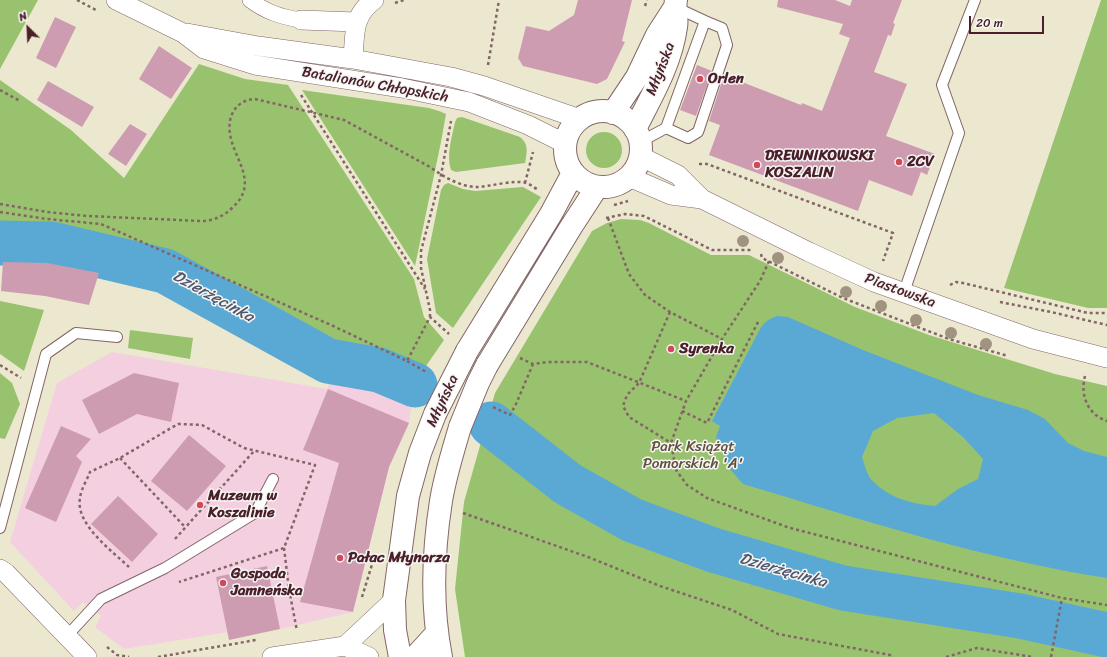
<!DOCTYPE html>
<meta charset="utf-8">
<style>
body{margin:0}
#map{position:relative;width:1107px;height:657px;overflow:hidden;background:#ece8d0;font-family:Sriracha,sans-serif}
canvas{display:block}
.north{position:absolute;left:8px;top:8px;width:40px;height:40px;-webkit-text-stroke:3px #f6f6f2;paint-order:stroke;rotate:336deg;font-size:11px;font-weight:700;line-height:16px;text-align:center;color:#4a1f2b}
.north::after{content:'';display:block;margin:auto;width:14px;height:18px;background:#4a1f2b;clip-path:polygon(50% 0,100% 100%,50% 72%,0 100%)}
.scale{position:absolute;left:969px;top:16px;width:75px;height:18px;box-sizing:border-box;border:2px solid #4a1f2b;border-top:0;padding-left:5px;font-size:12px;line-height:14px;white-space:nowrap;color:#4a1f2b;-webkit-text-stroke:3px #f6f6f2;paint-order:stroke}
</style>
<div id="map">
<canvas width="1107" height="657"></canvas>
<div class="north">N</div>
<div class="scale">20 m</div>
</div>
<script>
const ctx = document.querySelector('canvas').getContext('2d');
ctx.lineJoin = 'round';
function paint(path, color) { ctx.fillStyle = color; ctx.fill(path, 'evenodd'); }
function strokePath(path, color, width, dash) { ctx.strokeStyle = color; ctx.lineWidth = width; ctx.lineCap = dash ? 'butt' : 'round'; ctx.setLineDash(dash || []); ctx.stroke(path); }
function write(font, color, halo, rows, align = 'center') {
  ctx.font = font + ' Sriracha,sans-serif'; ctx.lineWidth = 3; ctx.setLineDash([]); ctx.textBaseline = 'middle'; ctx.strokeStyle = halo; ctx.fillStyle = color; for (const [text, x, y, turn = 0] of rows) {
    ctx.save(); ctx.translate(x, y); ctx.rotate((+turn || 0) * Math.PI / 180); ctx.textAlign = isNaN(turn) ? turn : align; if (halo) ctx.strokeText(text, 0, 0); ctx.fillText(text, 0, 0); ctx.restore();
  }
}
const built = new Path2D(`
 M112,352l215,37 7,-18 78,31 -3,21 -20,44 -36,145 -73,17 -52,3 -104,17 -29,-22 6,-11 -18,-14 -9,9 -64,-69 47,-159z`);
const green = new Path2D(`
 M0,0h38l-38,69z
 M1101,0h6v308h-19l-84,-20z
 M199,64l46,15 43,6 126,194 10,38 20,23 -38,55 -268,-134 -66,-20 -72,2v-163l71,50 53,48z
 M302,90l127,18 10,3 7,3 -5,28 -26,124z
 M462,117l58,20c9,7 7,15 5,26l-69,9 -5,-2c-5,-15 1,-33 4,-48l2,-4z
 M586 150a18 18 0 1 1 36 0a18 18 0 1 1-36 0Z
 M448,183l15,6 12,2 48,-4 18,10 -88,131 -17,-15 -9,-54 14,-69 3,-5z
 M621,219l19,1 9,3 62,32h38l106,52 74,28 126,39 52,12v271h-642l-10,-68 9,-87 31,-109 97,-162 15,-8z
 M0,301l44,9 -20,61 -24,-17z
 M130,330l63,8 -3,21 -62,-11z
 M0,373l12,10 8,21 -15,35 -5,-1z`);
const water = new Path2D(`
 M777,316l11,1 75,33 115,45 50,15 17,9 23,24 16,8 23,6v121c-124,-19 -244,-58 -364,-94l-13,-15 -14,-32 4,-11 -8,-5 48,-92c4,-7 9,-10 17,-13zM934,413l29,24 20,22 -5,20 -20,10 -23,17c-24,-2 -49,-9 -65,-28 -4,-6 -6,-15 -8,-21l11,-26 24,-13z
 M251,319l42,12 27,11 8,19 -8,9 -21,-2 -23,-19z`);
const river = new Path2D(`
 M0,243l51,1 114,27 163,90 51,9 36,15
 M491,424l77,60 64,36 81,30 130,38 177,28 87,19`);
const building = new Path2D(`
 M578,0h54l-10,41 3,1 -18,37 -10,5 -74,-18 -5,-8 8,-32 23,5 25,-16z
 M778,0h57l15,6 2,-6h50l-9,23 2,1 -4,12 -3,-1 -14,37 33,12 -21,52 49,18 -8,21 -6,-3 -9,24 -43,-16 -11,31 -149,-56 11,-30 -11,-4 15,-46 77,30 1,-2 20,8 28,-73 -11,-4 4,-10 -66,-17z
 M55,17l21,10 -20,41 -20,-10z
 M159,46l33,22 -21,31 -32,-20z
 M697,65l15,6 -16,45 -16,-6z
 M48,81l46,26 -12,20 -45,-27z
 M130,124l17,10 -21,32 -18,-12z
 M3,262l44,1 52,10 -10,32 -44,-9 -44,-5z
 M134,373l45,10 -8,39 -34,-8 -38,20 -17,-34z
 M328,389l81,34 -20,44 -36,145 -53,-10 39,-139 -36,-13z
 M61,426l30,13 -15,17 6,6 -26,60 -31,-14z
 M189,435l37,31 -39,45 -36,-30z
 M118,496l40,38 -26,28 -41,-38z
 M267,566l13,63 -51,11 -13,-63z`);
const path = new Path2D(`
 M77,0l19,10
 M395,3l9,-3
 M645,6l2,-6
 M488,65l11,-65
 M0,90l20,11
 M301,95l124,194
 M699,164h8l186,69 -10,28
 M525,183l8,-31
 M0,204l47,8 40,4 115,5c11,0 22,-5 30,-13 28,-25 2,-48 -2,-74 -3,-18 6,-34 25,-35l89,21 86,47c14,10 29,19 46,20 13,0 39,-8 50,-4 4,1 7,4 11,6
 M614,205l14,-4
 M0,212l47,7 54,5 230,101 76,36 23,-44 19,17
 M606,218l19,-4 19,2 68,34h40
 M608,218l21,56 16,21 25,17 52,27
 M761,254l1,4 81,40 36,14 70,27 59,17
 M769,261l-9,20 -38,58 -36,62 -15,42 5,27 11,15 20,13 83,30 272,70 45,7
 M950,285l6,-3 7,1 125,30h19
 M1000,302l51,10 56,13
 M670,312l-31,71 -12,12 -4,11 6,11 42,26
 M430,317v-7l-9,-42v-17l20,-76 10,-54
 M520,358l13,6 15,-2h39l99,39
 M407,361l21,12
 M0,365l21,13
 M1085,376c-5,19 2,38 22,45
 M493,407l17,8 6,-11 17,-40
 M682,411l25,12 52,-103
 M120,458l65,69
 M463,513l125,44 72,29 72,24 46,24 112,21 3,2
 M175,539l80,-89
 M284,548l5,41 8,42
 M129,567c-17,-16 -54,-43 -49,-69 1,-9 7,-18 10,-26l30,-14 58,-34 24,1 42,23 71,17 -31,83 -105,34
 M362,597l12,-39
 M107,647l10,8 12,2
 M158,657l98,-17
 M946,657l31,-9 56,9
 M1051,657l11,-59`);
const service = new Path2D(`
 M666,128l22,10 10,-6 29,-87 -5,-17 -17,-7
 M640,142l26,-14 39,-107 -30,-14
 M904,292l55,-159 -17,-48 33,-85
 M0,528l46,-174 30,-21 41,4
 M66,637l35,-38 64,-31 90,-55 18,-34`);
const pedestrian = new Path2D(`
 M250,0c16,12 31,17 51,20`);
const minor = new Path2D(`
 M116,0l67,33 21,16 51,16 147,23 67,14 59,23 38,19
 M301,20l55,2
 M187,33l71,13 95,13 98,18 33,9 96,33
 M353,59c2,-24 -1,-43 21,-59
 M640,156l38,19 24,24 107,53 65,30 159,57 74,19
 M629,177l42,18 31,4
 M0,569l6,4 81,84
 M345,646l49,-46
 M272,657l73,-11 24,11`);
const tertiary = new Path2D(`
 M565 149a38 38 0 1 1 76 0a38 38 0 1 1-76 0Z
 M613,113l24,-36 20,-42 18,-28
 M635,129c16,-32 36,-65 41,-102 2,-9 -2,-18 0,-27
 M467,351l84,-137 22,-41
 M487,365l84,-138 26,-40
 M400,657l-5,-27 -1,-30 14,-104 12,-43 15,-39
 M415,657l21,-23
 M441,657c-10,-51 -8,-105 0,-156 4,-25 12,-50 19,-74`);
const tertiaryBridge = new Path2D(`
 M435,414l32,-63
 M460,427l18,-44 9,-18`);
const trees = [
 [743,241],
 [778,258],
 [846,292],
 [881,306],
 [916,320],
 [951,333],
 [986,344]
];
const markers = [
 [700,79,4,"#d1495b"],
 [899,162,4,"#d1495b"],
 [757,165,4,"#d1495b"],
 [671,349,4,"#d1495b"],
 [200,505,4,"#d1495b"],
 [340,558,4,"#d1495b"],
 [223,583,4,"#d1495b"]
];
const streetNames = [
 ["Młyńska",661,69,-69],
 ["Batalionów Chłopskich",375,85,10],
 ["Piastowska",900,291,20],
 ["Młyńska",443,401,-65]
];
const poiNames = [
 ["Orlen",708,79],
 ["DREWNIKOWSKI",765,156],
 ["KOSZALIN",765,173],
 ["2CV",907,162],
 ["Syrenka",679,349],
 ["Muzeum w",208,496],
 ["Koszalinie",208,513],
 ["Pałac Młynarza",348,558],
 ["Gospoda",231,574],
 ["Jamneńska",231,591]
];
const parkNames = [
 ["Park Książąt",693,447],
 ["Pomorskich 'A'",693,464]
];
const waterNames = [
 ["Dzierżęcinka",213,297,29],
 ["Dzierżęcinka",783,571,16]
];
paint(built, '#f3cfe0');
paint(green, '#99c26e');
paint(water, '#5aa9d4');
strokePath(river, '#5aa9d4', 45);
paint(building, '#cd9cb1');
strokePath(service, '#836565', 12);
strokePath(pedestrian, '#836565', 16);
strokePath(minor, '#836565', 20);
strokePath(tertiary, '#836565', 24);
strokePath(path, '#836565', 2.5, [3, 3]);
strokePath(service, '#fff', 10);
strokePath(pedestrian, '#fff', 15);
strokePath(minor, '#fff', 19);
strokePath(tertiary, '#fff', 22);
strokePath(tertiaryBridge, '#836565', 24, []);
strokePath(tertiaryBridge, '#fff', 22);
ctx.fillStyle = '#a09480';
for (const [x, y] of trees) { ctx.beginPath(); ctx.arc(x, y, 6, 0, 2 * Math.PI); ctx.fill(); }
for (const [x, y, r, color] of markers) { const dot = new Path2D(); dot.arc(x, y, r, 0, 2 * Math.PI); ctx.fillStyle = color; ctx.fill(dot); strokePath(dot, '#f6f6f2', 1.5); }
write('15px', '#4a1f2b', '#f6f6f2', streetNames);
write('bold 15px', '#4a1f2b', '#f6f6f2', poiNames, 'left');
write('15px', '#62503f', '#f6f6f2', parkNames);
write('italic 16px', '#50566f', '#f6f6f2', waterNames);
</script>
